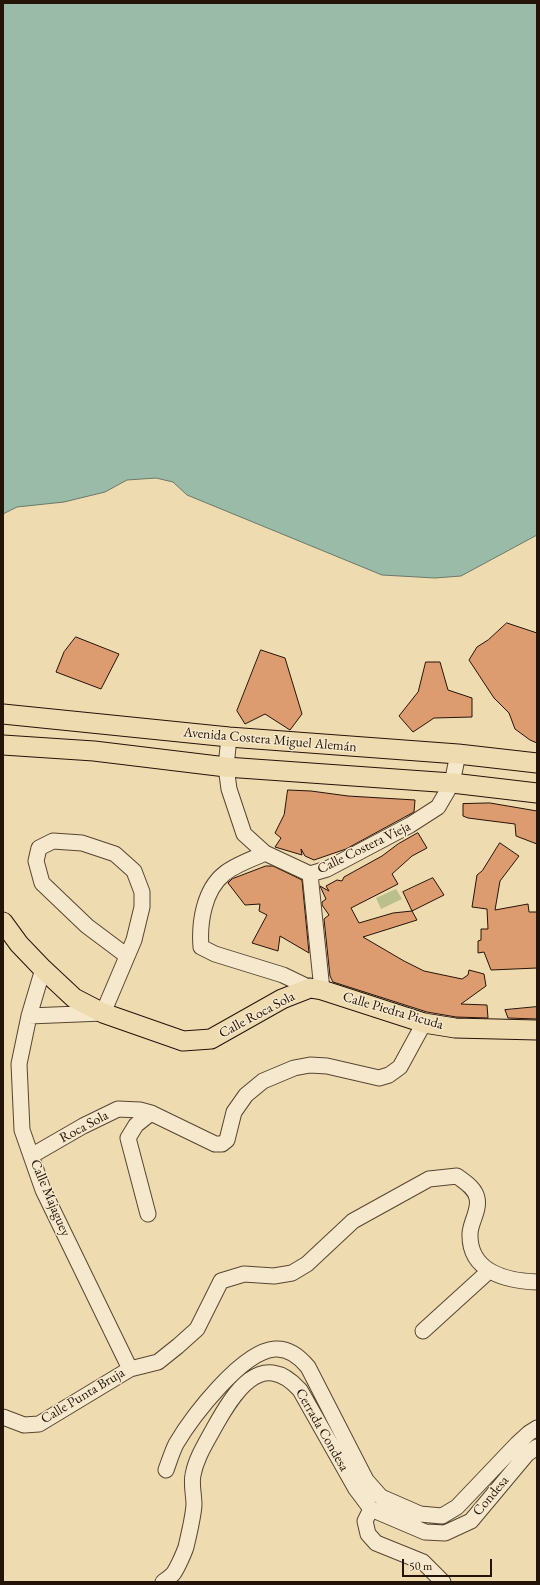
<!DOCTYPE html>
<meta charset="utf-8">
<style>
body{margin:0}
#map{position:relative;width:540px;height:1585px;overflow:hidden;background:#efdbb0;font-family:"EB Garamond",serif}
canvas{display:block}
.frame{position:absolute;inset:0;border:4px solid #241308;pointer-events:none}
.scale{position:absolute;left:402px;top:1559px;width:90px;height:18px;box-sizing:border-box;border:2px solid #241308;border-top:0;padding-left:5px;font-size:12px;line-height:14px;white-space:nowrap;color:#241308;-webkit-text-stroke:3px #f5e8cc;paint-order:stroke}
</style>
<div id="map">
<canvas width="540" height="1585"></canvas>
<div class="frame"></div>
<div class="scale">50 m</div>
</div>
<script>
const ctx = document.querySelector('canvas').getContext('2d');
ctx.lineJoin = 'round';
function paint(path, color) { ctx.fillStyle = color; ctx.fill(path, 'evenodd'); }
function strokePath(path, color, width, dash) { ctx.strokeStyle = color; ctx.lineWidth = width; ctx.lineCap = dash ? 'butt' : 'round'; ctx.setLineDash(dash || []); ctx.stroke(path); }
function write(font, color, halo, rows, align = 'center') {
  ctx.font = font + ' "EB Garamond",serif'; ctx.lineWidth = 3; ctx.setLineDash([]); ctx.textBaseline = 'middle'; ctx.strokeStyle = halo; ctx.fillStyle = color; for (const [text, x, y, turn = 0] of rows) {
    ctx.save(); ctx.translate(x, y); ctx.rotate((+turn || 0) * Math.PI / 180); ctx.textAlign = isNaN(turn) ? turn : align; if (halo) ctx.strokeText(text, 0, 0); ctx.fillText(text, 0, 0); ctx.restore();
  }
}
const green = new Path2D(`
 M396,889l6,10 -21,10 -5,-11z`);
const water = new Path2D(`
 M3,3h534v532l-76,41 -26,2 -53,-3 -195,-80 -14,-13 -17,-4 -29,2 -22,12 -41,10 -47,5 -14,7z`);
const building = new Path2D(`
 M507,623l30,10v110l-7,-3 -15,-11 -6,-16 -15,-15 -25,-38 8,-13 11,-7z
 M76,637l43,17 -18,35 -45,-17 8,-20z
 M261,650l24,8 17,56 -12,16 -25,-16 -20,10 -8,-13z
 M426,662h14l8,28 24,8v19l-38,1 -21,14 -14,-16 19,-24z
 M288,790l23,1 37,5 67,4 -1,12 -68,37 -32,11 -9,-4 -4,-7 1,6 -27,-8 6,-9 -6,-5 9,-18z
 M490,803l47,8v33l-21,-8 -1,-12 -47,-6 -5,-2v-12z
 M418,833l9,15 -15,8 -20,18 6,10 -47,24 8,15 34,-10 19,-2 5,9 -54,17 41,24 20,10 38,8 6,-4 1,-5 15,4 2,12 -25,18 26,1 1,13 -32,-1 -29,-5 -94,-30 -3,-6 -6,-57 5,-4 -7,-10v-3l4,-3 -6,-13 9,5 -3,-5 11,-6 5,1 2,-4 38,-21 16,-12z
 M500,843l19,13 -19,25 -5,29 33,-6 1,8h8v56l-46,2 -7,-18 -6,1v-12l3,-1v-11h7l-1,-20 -15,-2 5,-32 5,-4z
 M266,866h7l29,14 7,73 -29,-17 -2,15 -26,-8 15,-28 -8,-4 1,-7 -15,1 -17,-22 4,-4z
 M433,878l11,17 -32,16 -9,-19z
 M537,1007v12l-29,-1 -3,-8z`);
const minor = new Path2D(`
 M229,737l-3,30 3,22 15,45 21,19 45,21 17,-5 83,-44 28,-18 14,-24 6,-29
 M265,853c-12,6 -31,12 -41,21 -20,16 -25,49 -23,73l14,7 68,21 27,13
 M310,874l12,116
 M43,969l-14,47 -10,48 3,66 21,60 87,179
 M29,1016l74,-3 31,-73 8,-33v-15l-8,-21 -19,-17 -33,-11 -29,-2 -14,7 -3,13 6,22 45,43 40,30
 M31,1156l52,-30 35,-17 22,1 11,3 64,31h7l5,-4 7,-28 12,-17 17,-14 31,-13 16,-3 17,1 52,12 10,-3 11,-8 24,-44
 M148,1214l-20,-76 8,-13 15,-12
 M423,1331l66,-60
 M3,1417l21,8 15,-1 91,-55 28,-7 20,-16 19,-17 24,-48 23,-7 30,2 18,-3 15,-9 46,-43 76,-42 28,-3c8,6 18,12 20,22 3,12 -7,25 -7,36 -1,38 37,47 67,48
 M166,1470c3,-8 6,-18 10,-26 16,-27 66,-93 99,-95 14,-1 24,7 33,18l58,113 15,17 39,17 22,2 15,-9 60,-63 12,-11 8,-5
 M371,1509l-6,12 3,13 8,9 47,19 20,20
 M163,1582c3,-2 7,-5 10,-8 4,-5 11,-21 13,-27 3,-13 7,-29 8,-42 0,-10 -3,-21 -1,-30 3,-17 13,-32 21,-47 19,-34 47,-81 86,-38l56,99 15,20 54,23 20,1 26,-12 56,-67 10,-7`);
const major = new Path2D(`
 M3,714l226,23 229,17 79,9
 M3,745l91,6 132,16 226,16 85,10
 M3,922l16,22 24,25 31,29 29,15 80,28 28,-2 71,-40 28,-11 12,2 102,33 31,5 82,2`);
const streetNames = [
 ["Avenida Costera Miguel Alemán",270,740,5],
 ["Calle Costera Vieja",364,848,-26],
 ["Calle Piedra Picuda",393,1011,16],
 ["Calle Roca Sola",257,1015,-28],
 ["Roca Sola",84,1127,-28],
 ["Calle Majaguey",50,1198,67],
 ["Calle Punta Bruja",83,1396,-31],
 ["Cerrada Condesa",322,1430,60],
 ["Condesa",491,1496,-50]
];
paint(green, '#bac08b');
paint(water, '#9abba8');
strokePath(water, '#6b7868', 1);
paint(building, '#dd9c70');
strokePath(building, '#241308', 1);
strokePath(minor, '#574532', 17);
strokePath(major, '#241308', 21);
strokePath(minor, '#f5e8cc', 15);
strokePath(major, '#efdbb0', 19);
write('14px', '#241308', '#f5e8cc', streetNames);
</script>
